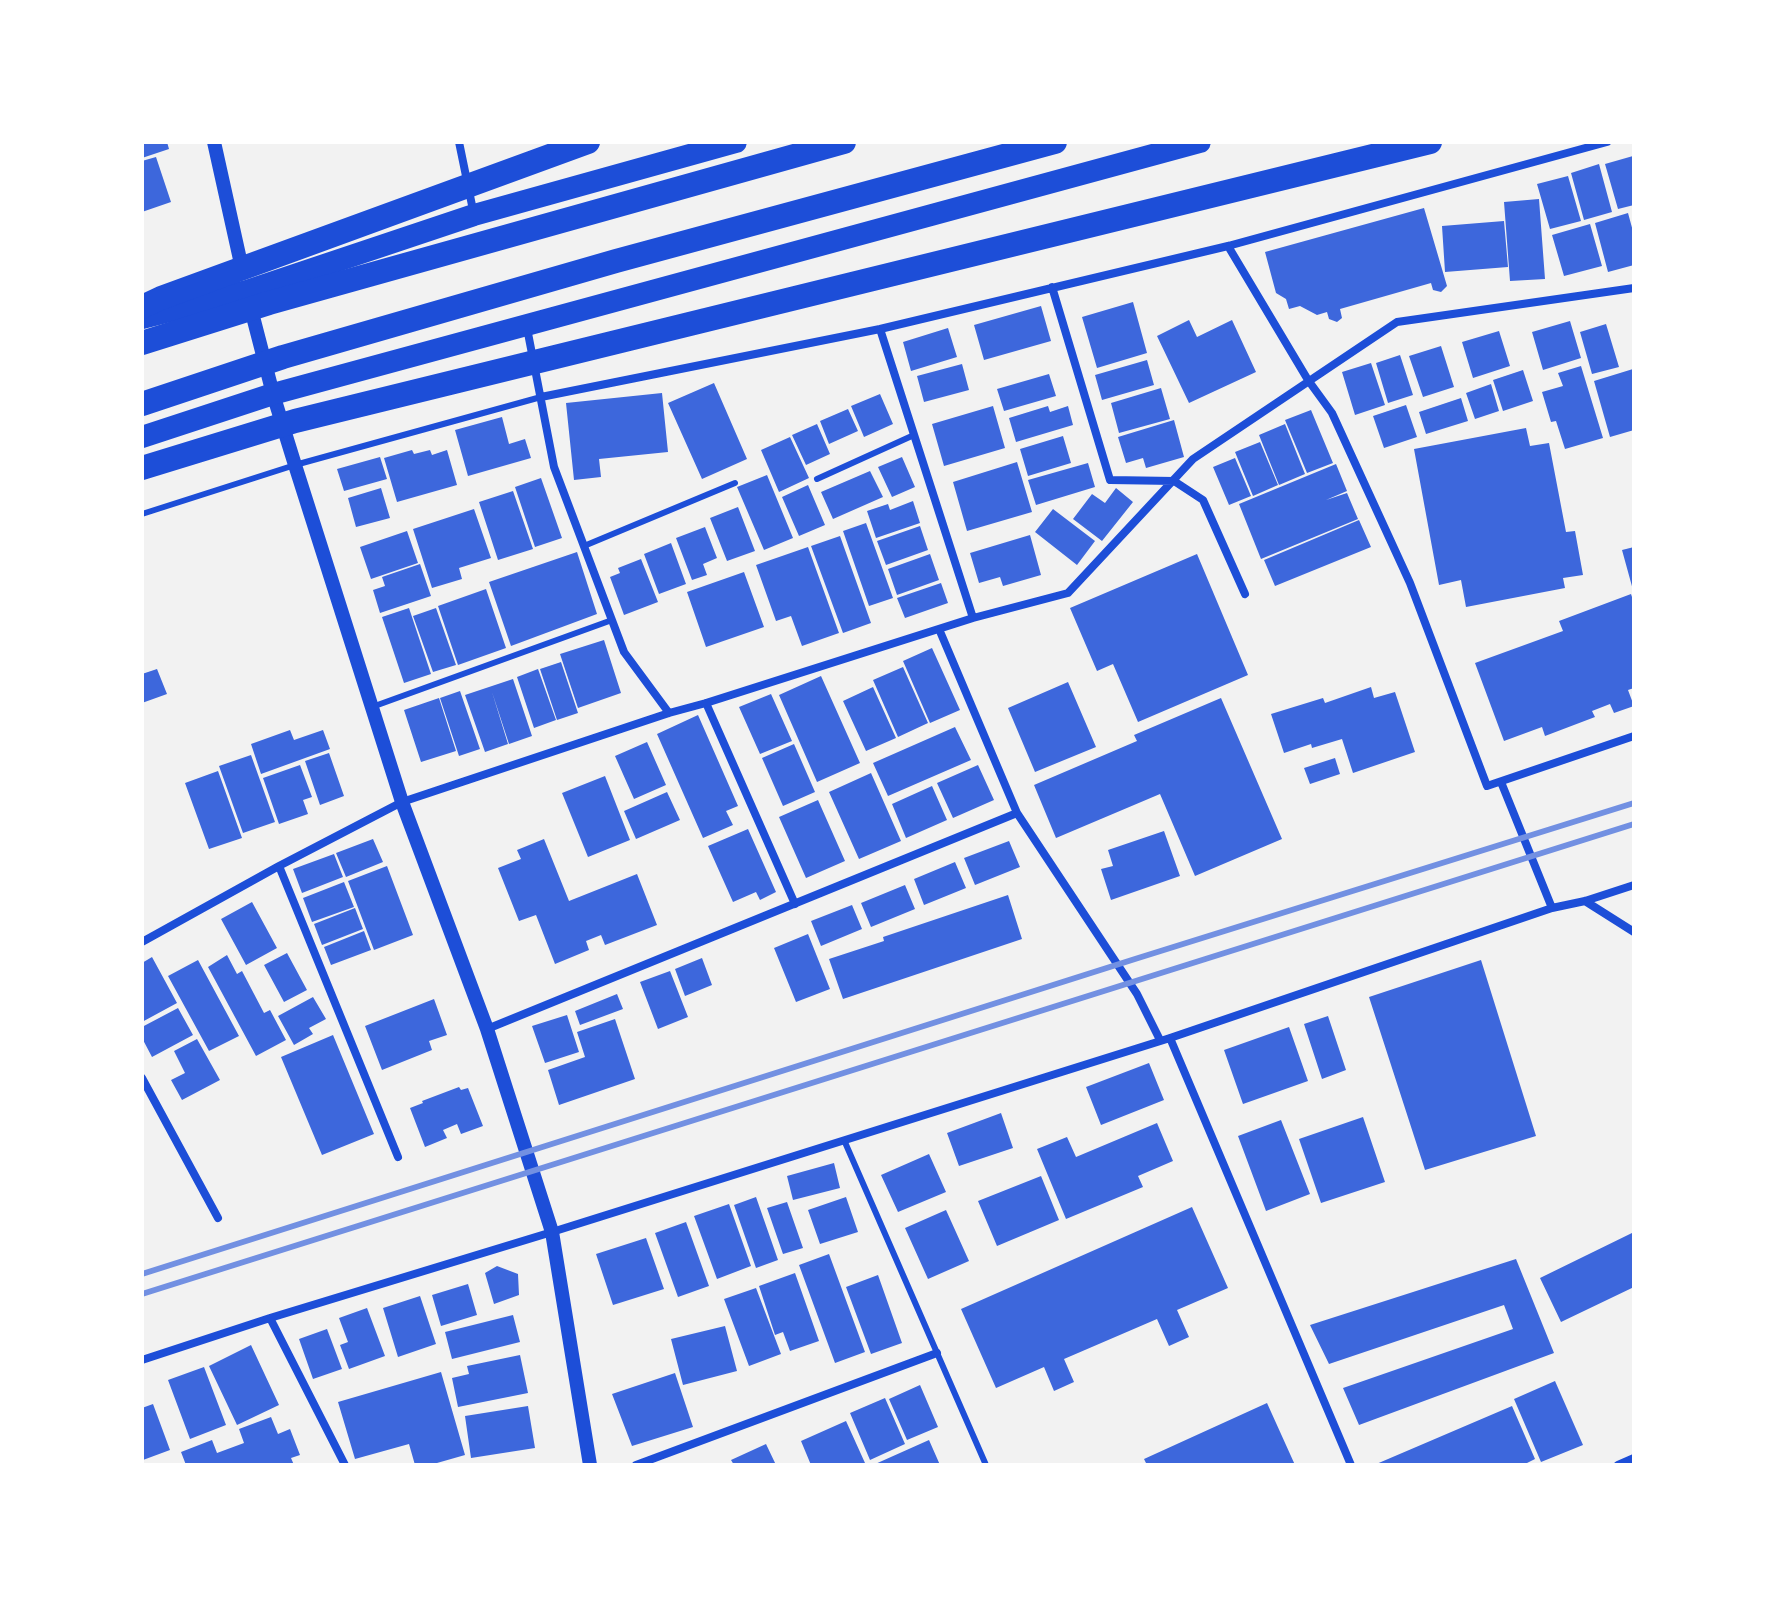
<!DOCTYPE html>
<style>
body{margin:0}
#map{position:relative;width:1776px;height:1607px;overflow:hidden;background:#f2f2f2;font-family:Roboto,sans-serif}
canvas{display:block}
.frame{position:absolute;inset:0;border:144px solid #fff;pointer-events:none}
</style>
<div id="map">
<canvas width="1776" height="1607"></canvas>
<div class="frame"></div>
</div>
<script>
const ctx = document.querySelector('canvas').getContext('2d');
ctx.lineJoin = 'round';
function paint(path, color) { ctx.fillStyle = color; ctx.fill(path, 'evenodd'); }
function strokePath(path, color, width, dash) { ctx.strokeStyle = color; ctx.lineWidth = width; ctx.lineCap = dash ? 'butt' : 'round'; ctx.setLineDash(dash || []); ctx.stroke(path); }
const building = new Path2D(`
 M142,142h25l2,7 -27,9z
 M1633,156l1,49 -16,4 -13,-45z
 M156,157l15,45 -29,10v-51z
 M1599,164l13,48 -28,8 -13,-47z
 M1568,176l13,45 -31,8 -13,-45z
 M1539,199l6,80 -35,2 -6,-79z
 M1424,208l23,78 -6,6 -8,-2 -2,-7 -91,26 2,9 -5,4 -8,-3 -2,-7 -10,3 -17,-9 -11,3 -3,-10 -10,-6 -11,-41z
 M1628,213l6,22v30l-26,7 -13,-49z
 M1504,221l4,46 -63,5 -3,-46z
 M1590,224l12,42 -38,10 -12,-41z
 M1133,302l14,51 -50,15 -15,-51z
 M1041,306l10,35 -67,19 -10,-35z
 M1189,320l8,17 35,-17 24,52 -67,31 -32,-67z
 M1570,321l11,37 -38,12 -11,-38z
 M1606,324l13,43 -27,7 -12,-42z
 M948,328l9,29 -46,14 -8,-29z
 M1499,331l11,35 -37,12 -11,-36z
 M1441,346l13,41 -31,10 -14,-41z
 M1400,355l13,40 -25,8 -12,-40z
 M1147,360l7,25 -52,15 -7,-25z
 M1371,363l14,42 -30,10 -13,-43z
 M962,364l7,26 -45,12 -7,-26z
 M1581,366l22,72 -38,11 -9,-28 -5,1 -9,-30 21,-6 -5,-13z
 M1633,369l1,61 -24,7 -16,-56z
 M1523,370l10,31 -30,10 -10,-31z
 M1049,374l7,22 -52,15 -7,-22z
 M714,383l33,76 -45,20 -34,-76z
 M1491,384l8,27 -24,8 -9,-26z
 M1161,388l9,31 -51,14 -8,-30z
 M662,393l6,59 -69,7 2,18 -27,3 -8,-77z
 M880,394l13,30 -29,13 -13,-31z
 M1461,398l7,23 -42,13 -7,-22z
 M1406,405l11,32 -33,11 -11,-32z
 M993,406l12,42 -61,18 -12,-42z
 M1048,406l2,6 18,-6 5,19 -57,17 -7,-24z
 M848,409l10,22 -29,13 -9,-23z
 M1311,410l22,53 -26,10 -22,-53z
 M502,417l7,27 16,-5 6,19 -63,18 -13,-46z
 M1174,420l10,37 -38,11 -3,-10 -17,5 -8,-26z
 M817,424l13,30 -24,11 -14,-30z
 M1285,424l20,50 -26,11 -20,-50z
 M1526,428l4,18 19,-3 17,89 9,-1 8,44 -20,3 2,10 -99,19 -5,-27 -22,5 -25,-136z
 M1063,436l8,27 -43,13 -8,-27z
 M790,437l19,41 -30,14 -18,-42z
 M1260,442l18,43 -25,11 -18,-44z
 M412,450l2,4 16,-4 2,5 15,-5 10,35 -60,17 -13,-44z
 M380,457l7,22 -43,12 -7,-22z
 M902,457l13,30 -23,10 -14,-30z
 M1235,458l16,38 -22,9 -16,-38z
 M1017,462l15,50 -65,19 -14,-49z
 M1088,463l7,24 -59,18 -8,-25z
 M1336,464l11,27 -21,9 21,-7 11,26 -97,40 -22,-55z
 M870,471l13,26 -50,22 -12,-27z
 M767,475l26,63 -29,12 -27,-63z
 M541,478l21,60 -27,9 -20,-60z
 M808,485l17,40 -26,11 -17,-39z
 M381,488l9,30 -34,9 -8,-29z
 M1116,488l17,14 -31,39 -29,-22 19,-25 13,9z
 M513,491l20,58 -35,11 -19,-58z
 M913,501l7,22 -44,15 -9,-27 21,-7 2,6z
 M738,507l17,44 -28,10 -17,-43z
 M474,509l17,49 -32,10 3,11 -30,9 -19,-59z
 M1053,509l42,32 -18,24 -42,-33z
 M1359,520l12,27 -96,39 -11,-26z
 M866,523l27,75 -24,8 -26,-75z
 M920,526l8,24 -42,15 -9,-24z
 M705,527l12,31 -14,6 4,11 -15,5 -16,-42z
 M407,531l11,32 -47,16 -11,-32z
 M1030,535l11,40 -38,11 -3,-9 -21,6 -9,-30z
 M840,536l31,87 -28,10 -32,-87z
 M671,543l15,41 -27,10 -15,-40z
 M808,547l31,86 -37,13 -11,-30 -15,5 -20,-56z
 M1634,547v42l-1,1 -11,-40z
 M577,552l20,62 -86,32 -22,-64z
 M930,554l9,26 -42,15 -9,-26z
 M1197,554l51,121 -110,47 -25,-58 -16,7 -27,-63z
 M641,559l17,43 -34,13 -14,-38 10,-4 -2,-5z
 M420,564l11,32 -51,17 -7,-23 12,-4 -3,-9z
 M744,572l20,55 -58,20 -19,-55z
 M941,583l7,20 -43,15 -8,-20z
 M486,589l20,59 -48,17 -20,-59z
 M1631,594l3,9v85l-6,2 6,16 -20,7 -4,-9 -18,7 3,6 -50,19 -3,-9 -38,14 -29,-78 88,-32 -4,-10z
 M409,608l22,66 -27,9 -22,-66z
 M436,608l20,57 -23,7 -20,-56z
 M604,640l17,53 -43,15 -18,-54z
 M932,648l28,62 -30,13 -27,-62z
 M561,662l17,51 -21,7 -17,-51z
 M903,667l25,56 -30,14 -25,-57z
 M157,669l10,25 -25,9v-29z
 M538,669l18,51 -22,8 -17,-51z
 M821,676l39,87 -43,19 -38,-87z
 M513,679l19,57 -23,8 -17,-52 16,52 -23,8 -20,-57z
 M1068,682l28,65 -61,25 -27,-64z
 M873,687l23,51 -30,13 -23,-50z
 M1371,687l3,11 21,-6 20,60 -62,21 -11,-34 -30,9 -1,-4 -27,9 -13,-39 52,-16 2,5z
 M460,691l20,58 -21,7 -19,-58z
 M771,694l21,47 -32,13 -21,-47z
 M439,698l17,53 -35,11 -17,-52z
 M1221,698l61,141 -87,37 -35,-82 -104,44 -22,-53 103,-44 -3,-6z
 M698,715l40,91 -12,5 7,14 -30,13 -46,-104z
 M955,727l16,33 -83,36 -15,-33z
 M290,730l4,10 29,-10 7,19 -69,25 -10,-30z
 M647,742l19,43 -32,14 -19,-43z
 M794,744l21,48 -32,14 -21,-48z
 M329,753l15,43 -24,9 -15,-44z
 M251,755l24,67 -32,11 -24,-67z
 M1335,758l5,16 -30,10 -6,-16z
 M300,765l12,32 -9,3 5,14 -29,10 -16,-46z
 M978,765l16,35 -41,18 -16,-35z
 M218,771l24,67 -33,11 -24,-66z
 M871,773l30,68 -42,18 -30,-67z
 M605,776l25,64 -42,17 -26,-64z
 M932,786l15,34 -41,18 -14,-34z
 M667,792l13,28 -44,19 -12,-28z
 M818,800l27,61 -39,17 -27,-61z
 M748,829l28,63 -16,8 -4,-8 -23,10 -25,-56z
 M1164,831l16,45 -69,24 -10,-31 12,-3 -5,-16z
 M373,839l10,23 -37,15 -10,-24z
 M544,839l25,62 68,-27 20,51 -52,20 -4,-10 -15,6 3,9 -34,14 -19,-49 -17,6 -21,-53 23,-9 -4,-9z
 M1009,841l11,26 -45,18 -11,-27z
 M334,854l9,23 -41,16 -9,-24z
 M955,862l11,26 -42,17 -10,-26z
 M387,866l26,69 -39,15 -26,-69z
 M344,882l10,25 -42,15 -9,-24z
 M905,885l10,24 -44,18 -10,-24z
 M1008,895l14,44 -179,60 -14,-40 55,-18 -1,-4z
 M252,902l25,46 -31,17 -25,-46z
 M852,905l10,24 -41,17 -10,-25z
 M355,908l8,21 -41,16 -8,-21z
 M364,931l7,19 -40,15 -7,-18z
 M808,934l22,55 -34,13 -22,-54z
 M287,953l20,37 -23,12 -20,-37z
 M227,955l10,19 5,-3 22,42 6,-3 16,30 -30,16 -48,-89z
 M152,957l25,46 -35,19v-59z
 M702,958l10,27 -27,11 -10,-27z
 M198,960l41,76 -30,15 -41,-75z
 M1481,960l55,176 -111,34 -56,-173z
 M670,971l18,46 -30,12 -18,-47z
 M617,994l6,15 -43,16 -5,-14z
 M313,997l13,22 -17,9 4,6 -19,11 -16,-29z
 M434,999l13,36 -18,6 3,9 -50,20 -17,-44z
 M178,1008l15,27 -41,22 -10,-19v-11z
 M567,1015l12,37 -34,11 -13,-37z
 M1328,1016l18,54 -24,9 -18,-55z
 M615,1019l20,60 -76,26 -11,-35 37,-13 -8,-25z
 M1289,1027l19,54 -65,23 -19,-54z
 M333,1035l41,99 -52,21 -41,-98z
 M197,1039l23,41 -38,20 -11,-20 14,-7 -11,-22z
 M1149,1063l15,37 -63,25 -15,-38z
 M459,1087l2,3 7,-2 15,38 -22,8 -4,-10 -14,6 4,8 -22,9 -15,-39 13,-5 -1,-2z
 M1001,1113l12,35 -54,18 -12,-33z
 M1363,1117l22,65 -64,21 -22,-64z
 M1281,1120l29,74 -44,17 -28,-75z
 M1157,1123l16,38 -35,15 5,11 -77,32 -29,-70 30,-12 9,20z
 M929,1154l17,38 -48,20 -17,-37z
 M834,1163l6,25 -47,12 -6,-24z
 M1041,1176l18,44 -62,26 -19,-45z
 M756,1197l22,63 -22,8 -22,-63z
 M846,1197l12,35 -38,12 -12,-34z
 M787,1202l16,46 -20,6 -16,-46z
 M729,1204l22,62 -34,13 -23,-63z
 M1192,1207l36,81 -51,22 12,27 -20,9 -12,-27 -93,40 10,23 -20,9 -10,-24 -48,21 -35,-79z
 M946,1210l23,51 -41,18 -23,-51z
 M686,1222l23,64 -31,11 -23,-64z
 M1634,1232v55l-73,35 -21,-44z
 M646,1238l18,51 -51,16 -17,-51z
 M829,1254l36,98 -30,11 -36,-98z
 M1516,1259l38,94 -195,72 -16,-37 170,-59 -9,-24 -175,59 -19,-39z
 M497,1266l21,8 1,21 -25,9 -9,-31z
 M795,1273l24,68 -29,10 -7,-19 -8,3 -16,-49z
 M878,1275l24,68 -31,11 -25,-67z
 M468,1284l9,31 -36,11 -9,-31z
 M756,1288l25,66 -32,12 -25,-67z
 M420,1296l16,48 -38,13 -15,-49z
 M367,1308l18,48 -36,13 -9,-24 8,-3 -9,-24z
 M513,1315l7,27 -68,17 -7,-27z
 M725,1326l12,45 -54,14 -12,-46z
 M327,1329l15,40 -29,10 -14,-40z
 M251,1345l28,60 -42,20 -28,-59z
 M520,1355l8,38 -70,14 -6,-29 17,-4 -2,-8z
 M204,1367l22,58 -36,14 -22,-59z
 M441,1372l24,83 -35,10h-15l-6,-21 -54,15 -17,-57z
 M675,1373l18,54 -61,19 -20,-52z
 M1555,1381l28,64 -42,17 -27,-63z
 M920,1385l18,42 -31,13 -18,-41z
 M885,1398l20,46 -35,16 -20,-47z
 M1267,1403l28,62h-148l-3,-6z
 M153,1404l17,46 -27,10 -1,-52z
 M528,1406l7,42 -64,10 -6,-42z
 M1512,1406l23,53 -12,6h-149z
 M271,1417l7,17 12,-5 10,26 -9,3 3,7h-108l-5,-13 31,-12 5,13 27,-10 -5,-14z
 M846,1421l19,42 -6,2h-48l-10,-24z
 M929,1440l11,25h-67z
 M766,1444l10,21h-42l-3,-5z`);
const service = new Path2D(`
 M817,479l97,-44
 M142,514l153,-49 246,-68
 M584,546l151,-63
 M372,707l240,-87
 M844,1140l142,325`);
const minor = new Path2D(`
 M459,142l15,73
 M1228,246l80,134 24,33 78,170 77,203 147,-50
 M1052,287l58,193 64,1 29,19 42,94
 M527,328l27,139 70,185 45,61
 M880,329l93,289
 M541,397l339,-68 348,-83 379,-104
 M939,629l78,184 120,181 23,46
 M706,703l89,201
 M1501,782l51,126
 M279,866l119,291
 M1585,901l49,31
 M142,942l137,-76 123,-64 267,-89 37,-10 267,-85 95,-25 125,-134 204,-137 237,-34
 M487,1029l530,-216
 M1170,1038l181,427
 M142,1078l76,140
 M270,1318l75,147
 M142,1360l128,-42 282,-86 618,-194 382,-130 33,-7 49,-16
 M636,1465l301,-112
 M1618,1465l16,-7`);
const tertiary = new Path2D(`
 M214,142l29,131
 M250,305l23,89 22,71 107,337 85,227 65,203 38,233`);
const trunk = new Path2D(`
 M142,318l105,-27 227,-76 262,-73
 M142,437l131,-43 927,-252`);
const motorway = new Path2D(`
 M142,307l19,-9 427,-156
 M142,343l127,-40 575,-161
 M142,404l141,-47 333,-96 439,-119
 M142,468l153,-47 1135,-279`);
const rail = new Path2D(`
 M142,1274l993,-315 499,-156
 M142,1294l1492,-470`);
paint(building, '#3d67dc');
strokePath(service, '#1d4ed8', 6);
strokePath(minor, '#1d4ed8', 8);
strokePath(tertiary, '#1d4ed8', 14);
strokePath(trunk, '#1d4ed8', 22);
strokePath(motorway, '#1d4ed8', 24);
strokePath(rail, '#7290e2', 6);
</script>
